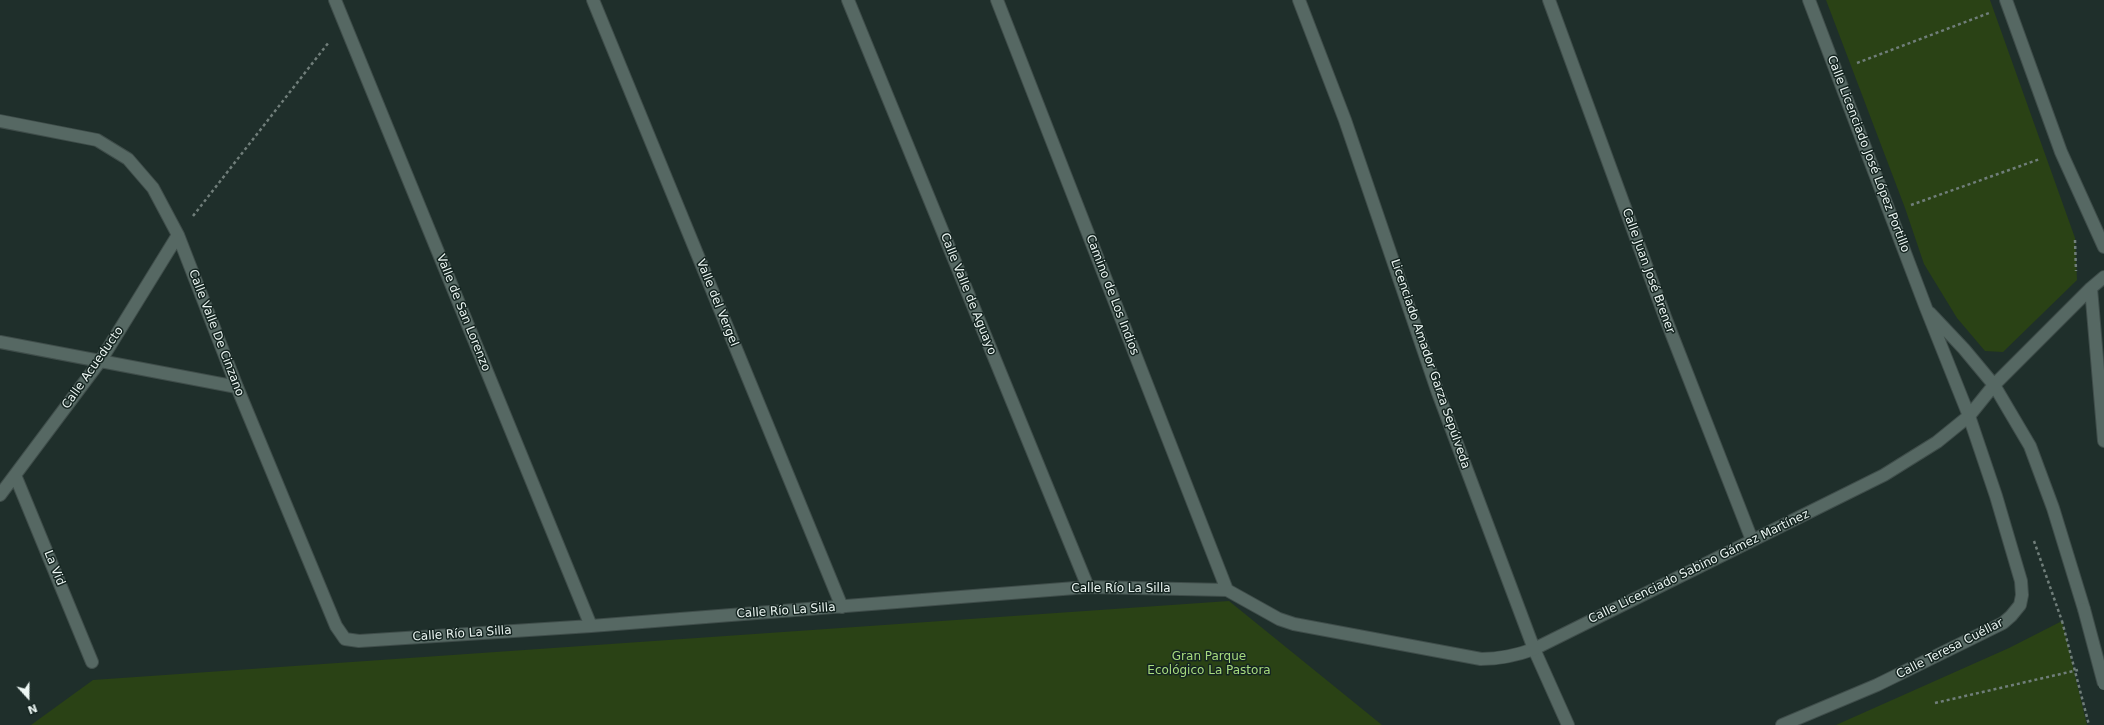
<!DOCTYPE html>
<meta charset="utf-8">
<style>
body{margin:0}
#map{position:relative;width:2104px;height:725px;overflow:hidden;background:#1f2f2b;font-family:"DejaVu Sans",sans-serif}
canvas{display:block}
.north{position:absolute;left:8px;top:677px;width:40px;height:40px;-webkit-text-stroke:3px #152521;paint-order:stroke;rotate:159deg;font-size:11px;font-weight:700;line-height:16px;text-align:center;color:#edf7f4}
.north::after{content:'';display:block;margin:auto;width:14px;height:18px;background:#edf7f4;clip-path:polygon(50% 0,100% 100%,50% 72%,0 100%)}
</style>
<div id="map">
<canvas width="2104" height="725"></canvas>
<div class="north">N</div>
</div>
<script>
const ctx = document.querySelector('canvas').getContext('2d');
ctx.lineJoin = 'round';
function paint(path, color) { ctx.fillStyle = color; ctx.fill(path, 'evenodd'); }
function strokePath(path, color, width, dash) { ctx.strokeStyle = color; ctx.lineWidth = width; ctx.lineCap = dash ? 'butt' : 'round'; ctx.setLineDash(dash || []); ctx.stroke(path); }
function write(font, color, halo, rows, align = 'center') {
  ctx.font = font + ' "DejaVu Sans",sans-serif'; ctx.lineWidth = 3; ctx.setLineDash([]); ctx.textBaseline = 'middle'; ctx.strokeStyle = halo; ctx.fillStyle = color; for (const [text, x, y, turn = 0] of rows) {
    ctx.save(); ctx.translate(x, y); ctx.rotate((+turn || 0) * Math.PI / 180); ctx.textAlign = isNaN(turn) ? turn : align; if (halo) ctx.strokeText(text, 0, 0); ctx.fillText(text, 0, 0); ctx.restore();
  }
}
const green = new Path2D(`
 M1826,0h164l85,238 2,42 -74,72 -18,-1 -28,-33 -33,-54 -19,-56z
 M1229,601l153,124h-1351l62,-45z
 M2062,621l25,104h-251l173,-77z`);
const path = new Path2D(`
 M1857,63l132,-50
 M1911,205l129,-46
 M193,216l136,-174
 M2075,240l1,31
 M2034,541l28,80
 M1935,703l143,-33`);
const lane = new Path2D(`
 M1534,649l34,76`);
const street = new Path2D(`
 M335,0l256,626
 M593,0l249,607
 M848,0l240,587
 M997,0l230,590
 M1299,0l46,120 93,273 96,256
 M1549,0l116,317 87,223
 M2006,0l55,152 43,95
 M0,121l97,19 31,19 25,29 25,47 59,152 99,239 9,13 14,2 232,-15 497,-39 139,3 52,29 15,5 187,35c19,0 34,-3 53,-10l350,-174 53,-33 32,-26 25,-31 97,-97 13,-11
 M2091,288l13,153
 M1930,313l34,36 30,36 36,61 23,62 31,101
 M0,342l237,45
 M15,475l77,187
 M0,495l101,-135 77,-125
 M1782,725l95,-40 126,-62 8,-7 9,-11 2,-10 -1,-14 -25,-85 -27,-80 -43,-108 -117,-308`);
const pathBridge = new Path2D(`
 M2062,621l27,104`);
const streetBridge = new Path2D(`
 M2084,609l20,75`);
const streetNames = [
 ["Calle Licenciado José López Portillo",1868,154,69],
 ["Calle Juan José Brener",1648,271,70],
 ["Calle Valle de Aguayo",968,294,68],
 ["Camino de Los Indios",1112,295,69],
 ["Valle del Vergel",717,303,68],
 ["Valle de San Lorenzo",463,313,68],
 ["Calle Valle De Cinzano",216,333,69],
 ["Licenciado Amador Garza Sepúlveda",1430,364,71],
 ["Calle Acueducto",93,368,-55],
 ["Calle Licenciado Sabino Gámez Martínez",1699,567,-26],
 ["La Vid",54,568,68],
 ["Calle Río La Silla",1121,589],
 ["Calle Río La Silla",786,611,-4],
 ["Calle Río La Silla",462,634,-4],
 ["Calle Teresa Cuéllar",1950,649,-27]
];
const parkNames = [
 ["Gran Parque",1209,657],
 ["Ecológico La Pastora",1209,671]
];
paint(green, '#2a4215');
strokePath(lane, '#3f4d4a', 14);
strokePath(street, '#3f4d4a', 14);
strokePath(path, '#707e7a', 2.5, [3, 3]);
strokePath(lane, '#566863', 12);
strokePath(street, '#566863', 12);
strokePath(streetBridge, '#3f4d4a', 14, []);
strokePath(pathBridge, '#707e7a', 2.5, [3, 3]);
strokePath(streetBridge, '#566863', 12);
write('12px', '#edf7f4', '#152521', streetNames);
write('12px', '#a7db7e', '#152521', parkNames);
</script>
